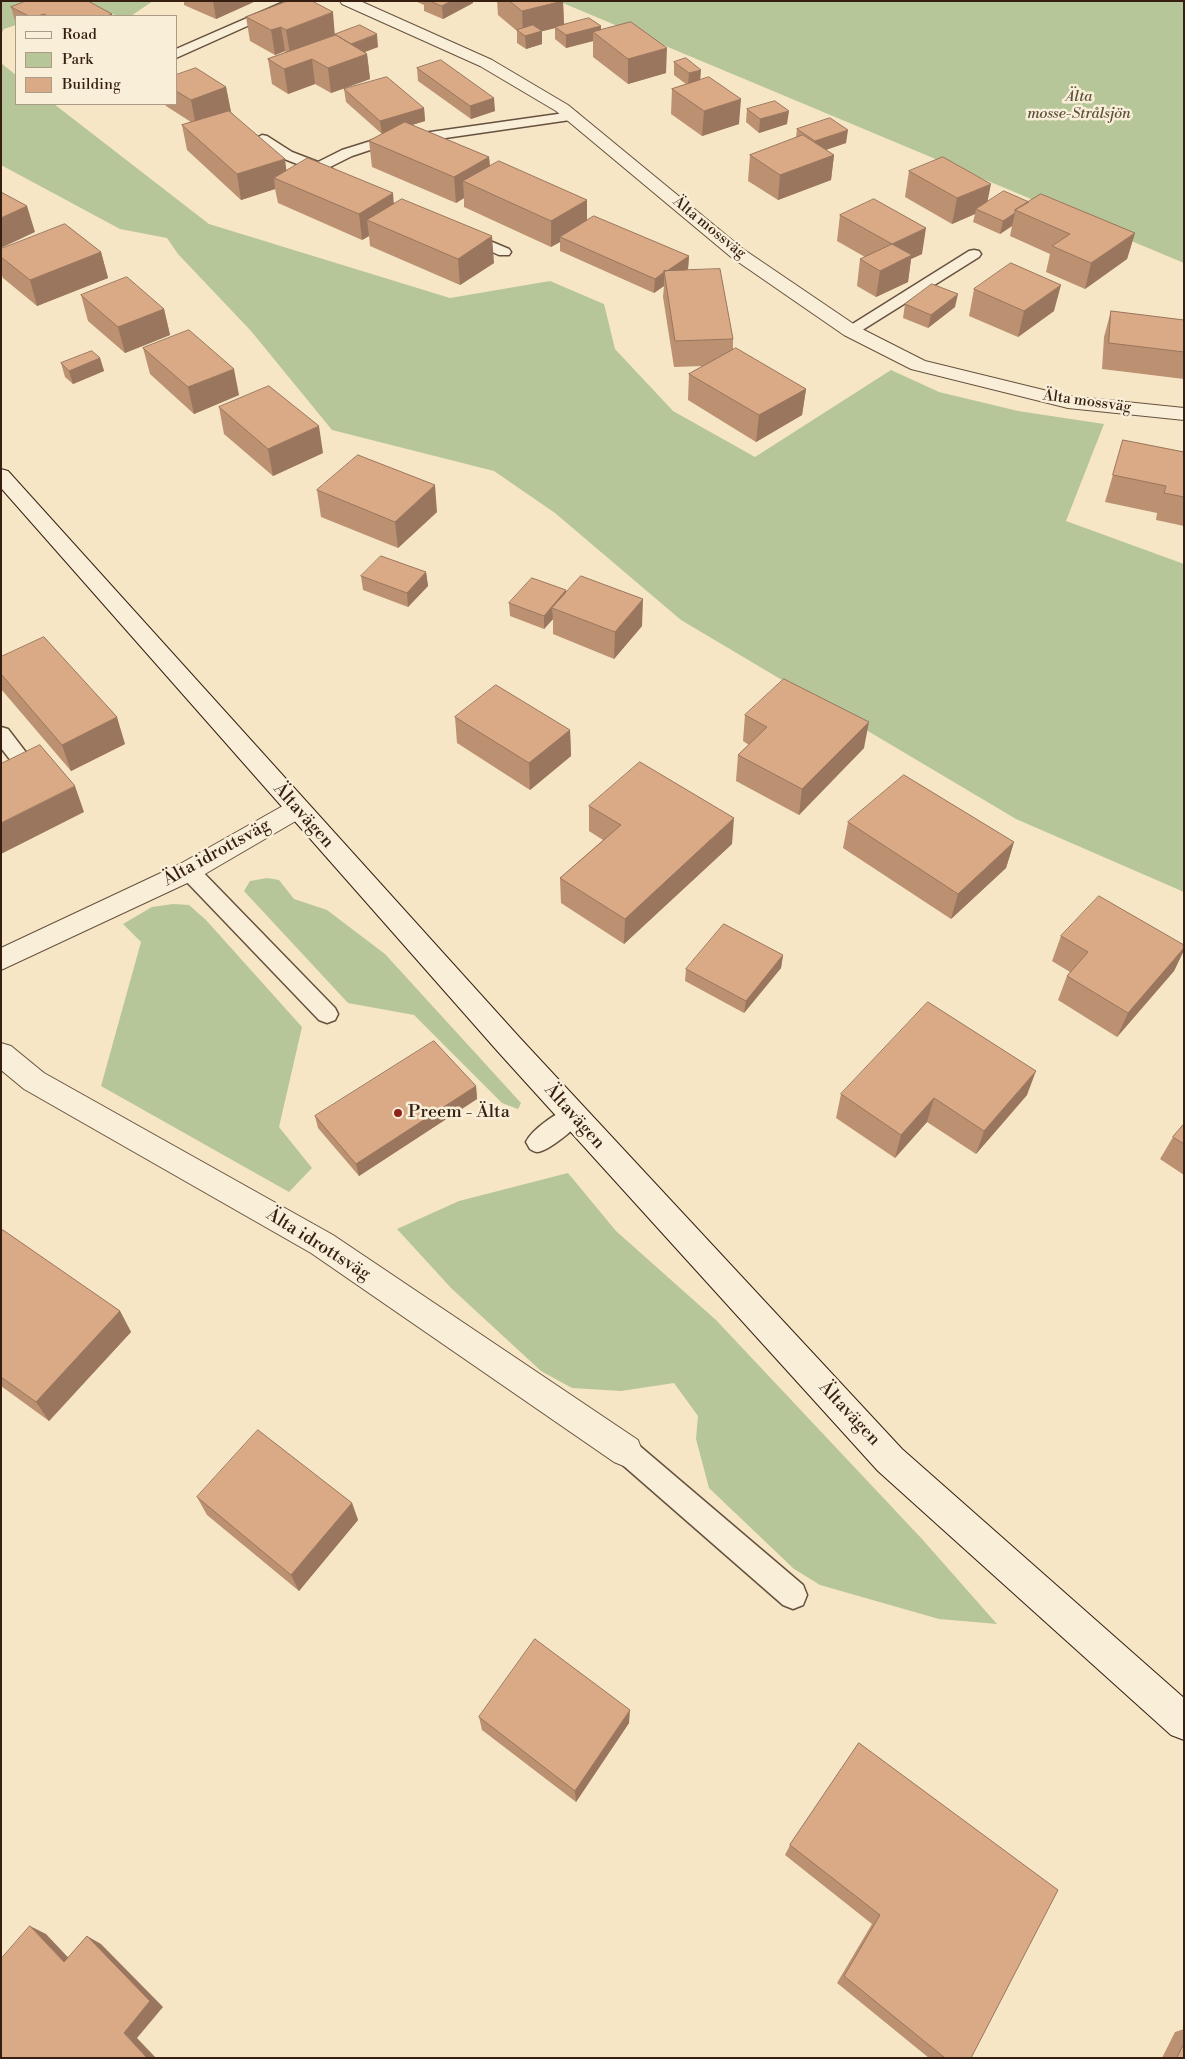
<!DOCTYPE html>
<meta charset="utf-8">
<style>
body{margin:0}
#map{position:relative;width:1185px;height:2059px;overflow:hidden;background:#f6e6c5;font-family:"Libre Bodoni",serif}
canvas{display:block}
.frame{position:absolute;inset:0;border:2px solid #361f11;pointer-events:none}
.legend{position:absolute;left:15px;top:15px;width:162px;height:90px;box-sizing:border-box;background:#f9efd9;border:1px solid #ab9c89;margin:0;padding:6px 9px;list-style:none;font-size:15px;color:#361f11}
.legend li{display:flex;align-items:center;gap:10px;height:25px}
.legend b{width:25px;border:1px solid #ab9c89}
</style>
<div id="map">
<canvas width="1185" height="2059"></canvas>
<div class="frame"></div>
<ul class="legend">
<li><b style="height:6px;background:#f9efd9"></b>Road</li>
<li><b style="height:14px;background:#b7c698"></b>Park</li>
<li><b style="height:14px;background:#daa985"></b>Building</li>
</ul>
</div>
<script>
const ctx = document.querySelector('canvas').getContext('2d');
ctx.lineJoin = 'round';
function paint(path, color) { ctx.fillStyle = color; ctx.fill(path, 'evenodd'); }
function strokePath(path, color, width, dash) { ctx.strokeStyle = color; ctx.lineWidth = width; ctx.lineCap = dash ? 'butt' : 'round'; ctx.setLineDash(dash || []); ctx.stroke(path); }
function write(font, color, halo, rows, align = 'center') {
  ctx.font = font + ' "Libre Bodoni",serif'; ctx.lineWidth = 5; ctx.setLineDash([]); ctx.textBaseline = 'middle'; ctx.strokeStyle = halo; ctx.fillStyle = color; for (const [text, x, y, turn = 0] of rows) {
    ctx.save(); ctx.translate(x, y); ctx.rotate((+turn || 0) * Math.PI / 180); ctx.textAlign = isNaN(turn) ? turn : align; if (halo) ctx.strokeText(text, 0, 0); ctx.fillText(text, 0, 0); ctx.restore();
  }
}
const green = new Path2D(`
 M1,1h152l-22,15h-11l-31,-8 -73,8v9l-12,4 -3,5z
 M558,1h626v262z
 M1,63l15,12v29h38l155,120 241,74 100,-17 54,23 11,45 58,62 82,46 136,-87 48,22 79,19 86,13 -38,97 118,43v328l-168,-73 -335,-199 -126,-107 -61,-42 -162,-41 -81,-99 -73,-77 -11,-16 -47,-9 -119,-64z
 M267,878l12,2 15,19 33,11 58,44 136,149 -3,6 -16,-6 -88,-88 -66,-12 -104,-112 6,-10z
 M173,904l16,1 17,15 96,107 -23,100 33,41 -23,24 -188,-106 40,-144 -18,-18 29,-17z
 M568,1173l48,58 100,89 206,219 75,85 -58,-5 -119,-34 -26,-16 -85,-81 -13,-49 2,-23 -24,-33 -53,8 -49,-3 -31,-17 -90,-83 -54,-59 62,-28z`);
const lane = new Path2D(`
 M286,1h17l-127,57v-9z
 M572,112l5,1 2,3 -2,3 -201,29 -24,8 -22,11 7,6 -7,4 -48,-19 -27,-19 7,-4 5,1 25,16 26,10 24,-12 32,-10z
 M466,231l43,18 2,3 -2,3h-10l-38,-17 -2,-3 2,-3z
 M974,250l5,1 2,3 -2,3 -123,77h-10l-3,-3 3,-3 123,-77z
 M1,727l7,2 30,39 -3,5 -34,15v-16l14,-6 -14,-18z
 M189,863l7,2 139,143 3,6 -3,6 -8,3 -8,-3 -137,-143 -3,-6 3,-6z
 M573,1106l8,3 4,7c-5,9 -37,36 -48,36 -2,0 -5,-2 -7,-3l-4,-7c6,-13 33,-31 47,-36z
 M626,1438l9,4 168,143 4,10 -4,10 -10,4 -10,-4 -166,-145 -4,-9 4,-9z`);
const street = new Path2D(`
 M340,1h20l132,59 76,45 175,144 115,78 67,34 143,35 116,12v12l-116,-12 -157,-39 -67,-34 -113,-78 -175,-146 -76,-45 -138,-62z
 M297,800l9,3 3,6 -3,6 -108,63 -197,92v-22l179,-84 108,-61z
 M1,1043l10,3 33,27 289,162 305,205 4,11 -4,11 -12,5 -12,-5 -303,-209 -287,-164 -23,-19z`);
const secondary = new Path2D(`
 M1,469l7,2 512,567 382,411 282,249v42l-13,-5 -293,-264 -378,-417 -499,-566z`);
const wall = new Path2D(`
 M184,1h72l-40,18 -32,-14z
 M415,1h58v2l-30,16 -19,-8v-6z
 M497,1h66l1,23 37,2v4l65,43 -38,11 -35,-27v-16l-27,7 -11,-9v-11l-13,3v13l-16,5 -9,-6v-12l-19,-16z
 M11,7l101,7 1,2h-97v9z
 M246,17l89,17 43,13 -13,5 2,2 3,25 -39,14 -16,-9 -27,10 -16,-10 -4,-25 18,-7 -1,-1 -10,4 -25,-14z
 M674,62l26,18 39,44 -37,12 -31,-22 1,-25 14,-5 -12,-9z
 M417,68l78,43 -24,8 -53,-38z
 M176,75l50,12 5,25 55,58 108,33 100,60 -34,22 -90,-39 -1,-10 -7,4 -84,-37 -3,-14 -34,11 -54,-50 -5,-25 9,-3 -25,-16 -1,-2h11z
 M344,89l80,19 1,13 -13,4 77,32 1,9 97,34v20l102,36 -1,13 -1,1 46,69v11l73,39 -4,26 -46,27 -68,-42 1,-26 14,-8 -29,1 -11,-70 1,-11 -10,7 -94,-42v-9l-9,5 -87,-40v-9l-8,5 -84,-36 -3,-26 15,-8 -2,1 -36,-32z
 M747,109l40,15 -28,9 -13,-11z
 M797,129l49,14 -20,7 8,5 -3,25 -53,20 -30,-19 2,-26 46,-17z
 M909,171l78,31h42l106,31 -8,26 -42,30 -39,-17 4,-18 -40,-18 2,-10 -12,8 -27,-12 2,-8 -23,10 -47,-27z
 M840,215l82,39 -11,5 -3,23 -32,15 -19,-11 3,-27 5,-2 -28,-16z
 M1,249l100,3 7,26 -71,28 -34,-28 -2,-5z
 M974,289l80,22 -36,26 -49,-21z
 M81,295l83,14 6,26 -45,18 -37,-32z
 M905,304l50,3 -27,21 -25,-10z
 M1111,311l73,9v59l-82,-10 2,-32z
 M143,348l96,47 -45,19 -44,-40z
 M100,358l4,13 -31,13 -8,-7 -4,-14z
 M219,407l104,46 -50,23 -49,-42z
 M1123,440l61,12v74l-28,-6 1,-7 -52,-11z
 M317,490l120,22 -39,36 -77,-31z
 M426,572l2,14 -20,21 -45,-17 -2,-14z
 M566,590v3l76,33 -28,33 -61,-25v-15l-9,10 -34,-13 -1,-13z
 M1,657l124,87 -54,27 -70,-82z
 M745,715l119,33 -65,67 -63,-34 2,-26 11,-10 -6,-4z
 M455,717l115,13 1,26 -41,34 -73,-47z
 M589,806l143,38 -108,100 -63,-41 -1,-25 43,-38 -14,-9z
 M848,822l166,20 -8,26 -55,51 -108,-71z
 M1061,936l123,9v5l-10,21 -57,66 -59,-37 9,-24 3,-4 -18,-11z
 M783,955l-2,13 -37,45 -59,-32 1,-12z
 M476,1086l1,13 -118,77 -41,-48 -3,-12z
 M841,1094l186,1 -51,59 -49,-32 -32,36 -59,-40z
 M1184,1124v51l-24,-16 13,-22z
 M1,1233l119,78 11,21 -82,89 -48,-35z
 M197,1497l155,6 6,17 -59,71 -92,-76z
 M479,1717l150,6 -53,79 -94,-72z
 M859,1743l112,315h-42l-92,-75 35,-59 -87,-69 5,-10z
 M1184,2029v29h-22l13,-26z`);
const shadedWall = new Path2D(`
 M213,1h43l-40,18z
 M451,1h22v2l-30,16 -1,-13z
 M563,1l1,25 -9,1v1l-31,8 -1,-2 -1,-23z
 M333,12l2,25 -45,17 -4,-24z
 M601,26v12l-8,-6v9l-27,7v-13z
 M281,27l4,24 -10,4 -4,-25z
 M542,31v13l-16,5 -1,-13z
 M377,34l1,13 -30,11 -1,-12z
 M667,48l-1,25 -38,11v-25z
 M367,54l3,25 -39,14 -3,-25z
 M312,59l3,25 -27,10 -4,-25z
 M701,70l-1,13 -12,3 1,-13z
 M226,87l5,25 -35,14 -5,-26z
 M494,98l1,13 -24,8 -1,-13z
 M741,99l-2,25 -37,12 2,-25z
 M424,108l1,13 -43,13 -2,-13z
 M789,111l-2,13 -28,9 1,-14z
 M848,130l-2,13 -33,11 2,-13z
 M834,155l-3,25 -53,20 2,-25z
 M489,157l2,25 -28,-1 1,17 -8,5 -2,-26z
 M285,159l3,25 -14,-6 1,11 -34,11 -4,-26z
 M991,184l-5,25h-10l-1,5 -23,10 5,-26z
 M393,193l2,26 -28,1 2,16 -7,4 -3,-26z
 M587,200v25l-27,12v5l-9,5v-26z
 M27,206l8,26 -34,16v-30z
 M1015,213l-3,13 -12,8 3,-13z
 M926,228l-4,26 -11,5 -3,23 -32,15 4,-26 12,-27z
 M1135,233l-8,26 -42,30 6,-26z
 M492,236l2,27 -34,22 -2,-26z
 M101,252l7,26 -71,28 -7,-26z
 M689,256l-1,13 -22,15 -2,-12z
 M664,273v13l-10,7 1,-14z
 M1061,285l-7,26 -36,26 6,-26z
 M958,294l-3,13 -27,21 3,-13z
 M164,309l6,26 -45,18 -7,-26z
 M100,358l4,13 -31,13 -4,-13z
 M234,369l5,26 -45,19 -6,-27z
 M806,389l-4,26 -46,27 3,-27z
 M319,426l4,27 -50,23 -5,-27z
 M435,485l2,27 -39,36 -3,-26z
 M426,572l2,14 -20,21 -1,-14z
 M566,590v14l-14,4 1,11 -9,10v-13z
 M643,599l-1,27 -28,33 1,-27z
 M117,717l8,27 -54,27 -9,-26z
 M869,722l-5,26 -65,67 3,-26z
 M570,730l1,26 -41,34 -1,-27z
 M75,786l9,26 -83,42v-31z
 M734,818l-2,26 -108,100 1,-25z
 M1014,842l-8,26 -55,51 7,-25z
 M1184,948v2l-10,21 -57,66 11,-24z
 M783,955l-2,13 -37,45 2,-12z
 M1036,1071l-9,24 -51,59 8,-23z
 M476,1086l1,13 -118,77 -3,-12z
 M934,1098l-7,24 -32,36 6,-23z
 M120,1311l11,21 -82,89 -13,-19z
 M352,1503l6,17 -59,71 -8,-16z
 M630,1710l-1,13 -53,79 -1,-11z
 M30,1926l16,8 34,36 -16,-8z
 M87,1936l14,8 62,63 -26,31 19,20h-9l-23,-25z`);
const building = new Path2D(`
 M26,1h62l24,13 -5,2h-59l-4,-2 -6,2h-9l-18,-9z
 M288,1h24l21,11 -47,18 -5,-3 -10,3 -25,-13z
 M430,1h21l-9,5z
 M510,1h53l-41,10z
 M589,18l12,8 -35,9 -11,-8z
 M631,22l36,26 -39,11 -35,-27z
 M360,25l17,9 -26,10 -15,-9 -6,1z
 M533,25l9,6 -17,5 -8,-6z
 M336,35l31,19 -39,14 -16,-9 -28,10 -16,-10z
 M686,58l15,12 -12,3 -15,-11z
 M441,60l53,38 -24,8 -53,-38z
 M196,68l30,19 -35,13 -15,-9v-16z
 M387,77l37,31 -44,13 -36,-32z
 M709,77l32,22 -37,12 -32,-22z
 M775,101l14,10 -29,8 -13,-10z
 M229,111l56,48 -48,15 -55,-49z
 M830,118l18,12 -33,11 -18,-12z
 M405,122l84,35 -35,20 -85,-36z
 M803,135l31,20 -54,20 -30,-20z
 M943,157l48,27 -34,14 -48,-27z
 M308,158l85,35 -34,21 -85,-36z
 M499,161l88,39 -36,21 -88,-40z
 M1004,191l25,11 -14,8v3l-12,8 -27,-12z
 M1,192l26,14 -26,12z
 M1041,194l94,39 -44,30 -39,-17 18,-12 -55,-24z
 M402,199l90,37 -34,23 -91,-39z
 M874,199l52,29 -34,16 20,11 -32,16 -20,-12 32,-15 -52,-29z
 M594,216l95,40 -22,15h-3v1l-9,7 -95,-42z
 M65,224l36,28 -71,28 -29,-23v-8z
 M1011,263l50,22 -37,26 -50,-22z
 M720,269l13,70 -58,2 -11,-70z
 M127,277l37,32 -46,18 -37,-32z
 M932,284l26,10 -27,21 -26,-11z
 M1111,311l73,9v32l-75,-9z
 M189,330l45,39 -46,18 -45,-39z
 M736,348l70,41 -47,26 -70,-41z
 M92,351l8,7 -31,13 -8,-8z
 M269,386l50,40 -51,23 -49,-42z
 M1123,440l61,12v45l-20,-4 2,-7 -53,-11z
 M358,455l77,30 -40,37 -78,-32z
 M381,556l45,16 -19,21 -46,-17z
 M581,576l62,23 -28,33 -63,-24z
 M532,578l34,12 -22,26 -35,-13z
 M44,637l73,80 -55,28 -61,-71v-17z
 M784,679l85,43 -67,67 -64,-34 29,-28 -22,-12z
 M496,685l74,45 -41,33 -74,-46z
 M40,745l35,41 -74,37v-59z
 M640,762l94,56 -109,101 -65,-41 61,-53 -32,-19z
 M904,775l110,67 -56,52 -110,-72z
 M1099,896l85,49v3l-56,65 -61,-37 21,-24 -27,-16z
 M724,924l59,31 -37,46 -60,-32z
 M928,1002l108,69 -52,60 -50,-33 -33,37 -60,-41z
 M434,1041l42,45 -120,78 -41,-48z
 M1184,1124v20l-11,-7z
 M3,1230l117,81 -84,91 -35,-25v-144z
 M258,1430l94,73 -61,72 -94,-78z
 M535,1639l95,71 -55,81 -96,-74z
 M859,1743l199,147 -87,168h-26l-101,-82 36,-61 -90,-70z
 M30,1926l34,36 23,-26 63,65 -26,32 23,25h-146v-99z
 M1184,2044v14h-7z`);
const markers = [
 [398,1113,5,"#8f2418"]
];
const farParknames = [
 ["Älta",1079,97],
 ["mosse-Strålsjön",1079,114]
];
const farStreetnames = [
 ["Älta mossväg",709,228,39],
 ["Älta mossväg",1087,402,8]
];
const streetNames = [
 ["Ältavägen",303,816,48],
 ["Älta idrottsväg",217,853,-29],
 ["Ältavägen",574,1117,48],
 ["Älta idrottsväg",318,1245,32],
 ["Ältavägen",849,1414,47]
];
const poiNames = [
 ["Preem - Älta",408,1113]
];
paint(green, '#b7c698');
strokePath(lane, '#66513e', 3);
strokePath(street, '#66513e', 2);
strokePath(secondary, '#361f11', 2);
paint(lane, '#f9efd9');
paint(street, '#f9efd9');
paint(secondary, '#f9efd9');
paint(wall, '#bb9172');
paint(shadedWall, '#99765d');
paint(building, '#daa985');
strokePath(building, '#99765d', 1);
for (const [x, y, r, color] of markers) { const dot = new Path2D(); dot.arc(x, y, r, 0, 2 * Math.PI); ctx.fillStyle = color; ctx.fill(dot); strokePath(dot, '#f9efd9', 2); }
write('italic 15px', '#5d513a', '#f9efd9', farParknames);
write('15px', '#361f11', '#f9efd9', farStreetnames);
write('18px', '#361f11', '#f9efd9', streetNames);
write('18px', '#361f11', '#f9efd9', poiNames, 'left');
</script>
